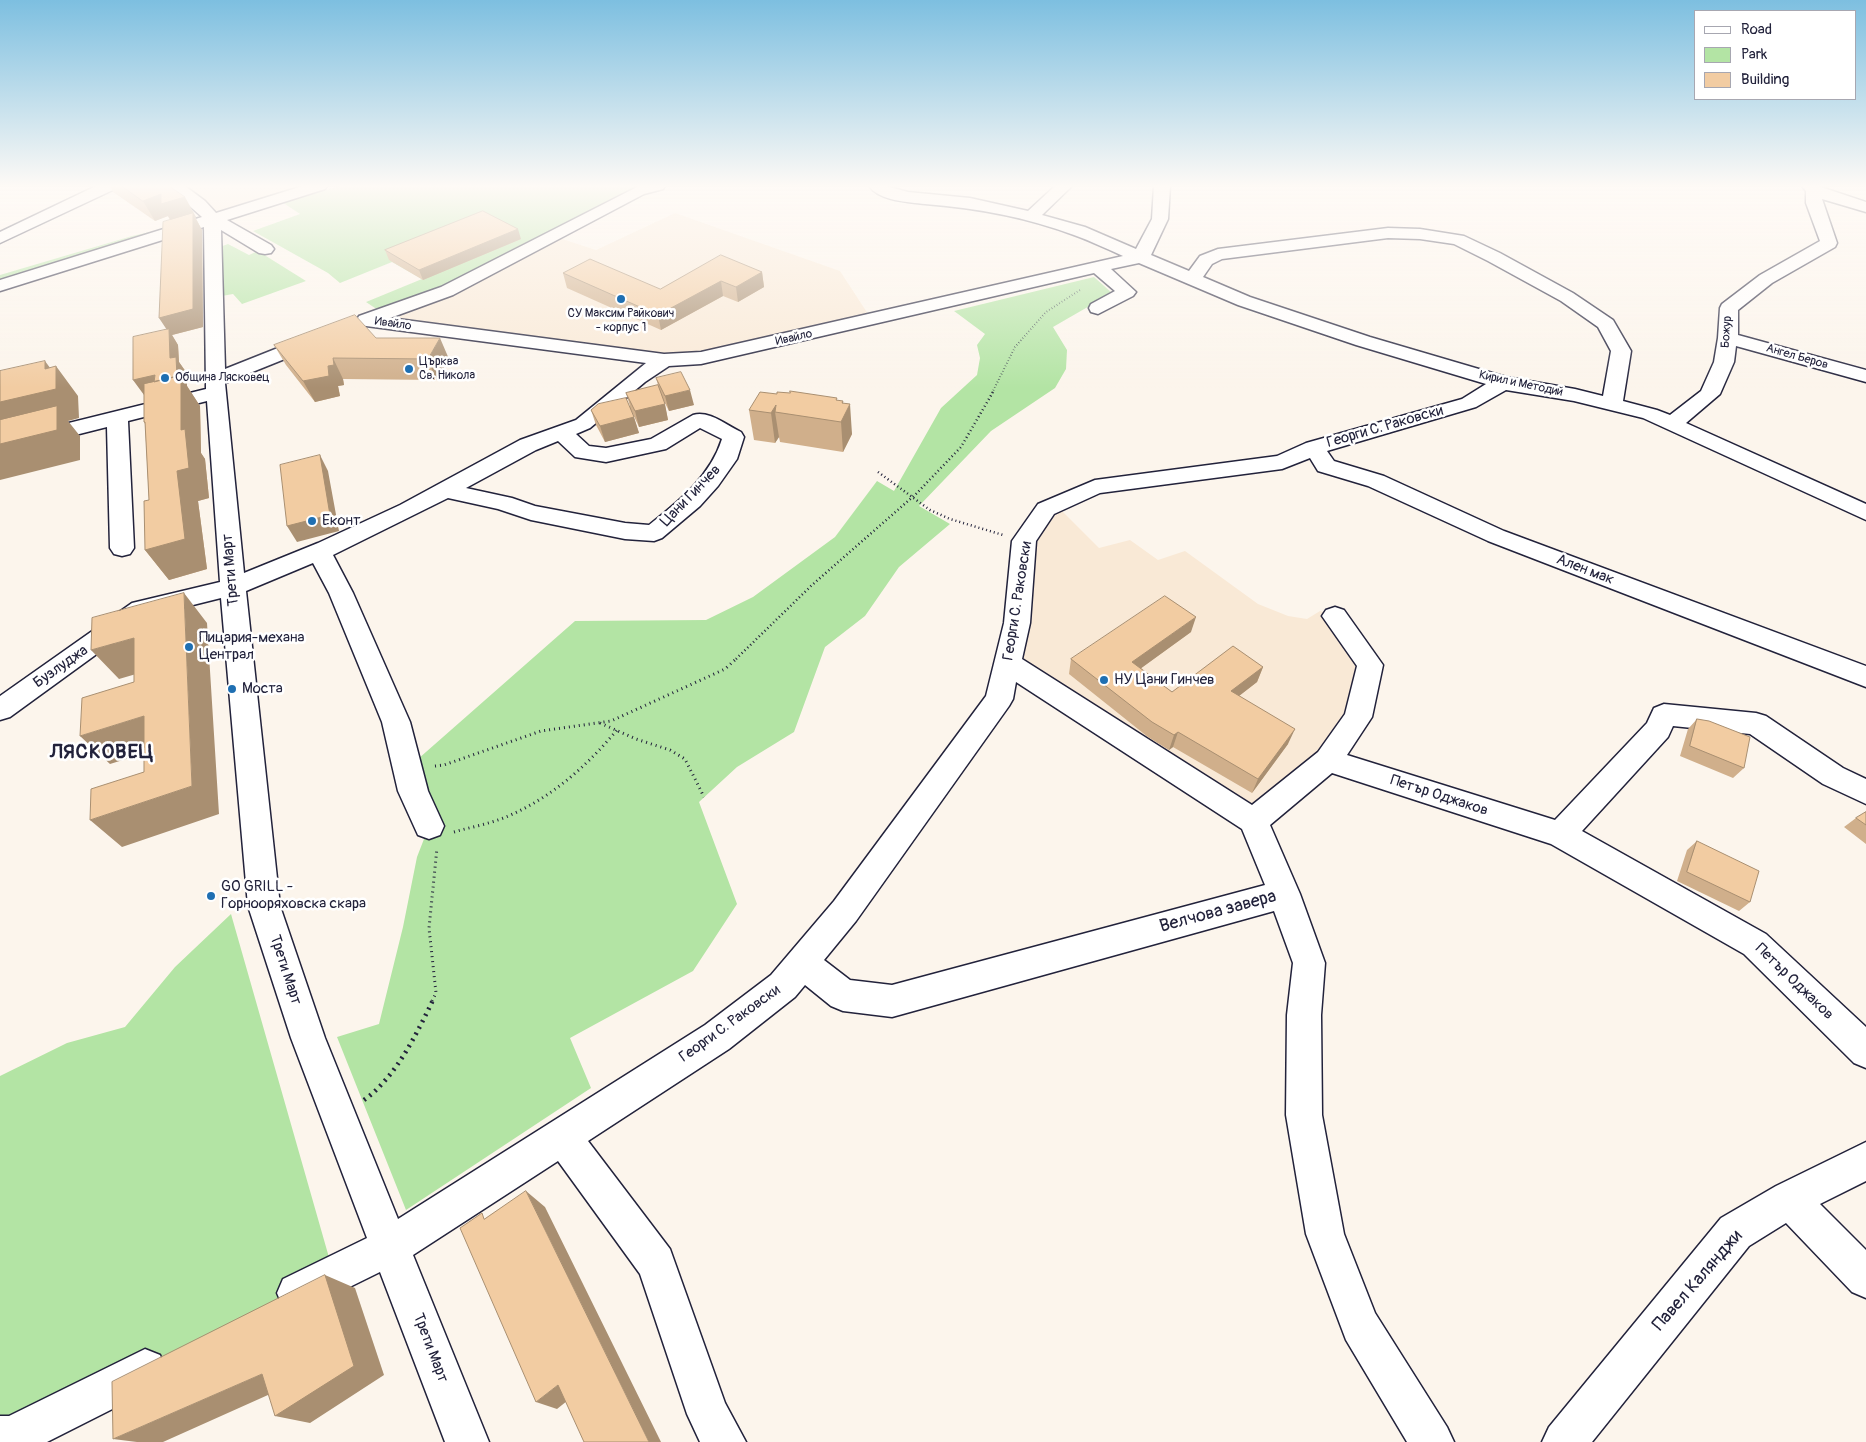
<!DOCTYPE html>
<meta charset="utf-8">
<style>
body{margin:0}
#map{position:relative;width:1866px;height:1442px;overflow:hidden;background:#fcf5ec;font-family:Pangolin,sans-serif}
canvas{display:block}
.legend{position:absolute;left:1694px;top:10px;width:162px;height:90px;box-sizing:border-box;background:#fff;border:1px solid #a7a7b1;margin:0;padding:6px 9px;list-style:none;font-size:15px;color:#22223b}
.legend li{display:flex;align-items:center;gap:10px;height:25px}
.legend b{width:25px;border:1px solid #a7a7b1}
</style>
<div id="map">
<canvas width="1866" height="1442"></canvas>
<ul class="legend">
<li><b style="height:6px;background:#fff"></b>Road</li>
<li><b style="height:14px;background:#b3e4a4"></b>Park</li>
<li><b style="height:14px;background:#f2cca2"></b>Building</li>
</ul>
</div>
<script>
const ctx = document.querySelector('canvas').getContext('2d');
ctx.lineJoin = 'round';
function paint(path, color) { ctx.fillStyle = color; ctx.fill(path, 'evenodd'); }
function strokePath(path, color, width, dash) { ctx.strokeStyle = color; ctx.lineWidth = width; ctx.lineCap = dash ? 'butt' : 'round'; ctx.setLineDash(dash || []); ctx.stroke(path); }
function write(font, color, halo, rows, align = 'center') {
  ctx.font = font + ' Pangolin,sans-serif'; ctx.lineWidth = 5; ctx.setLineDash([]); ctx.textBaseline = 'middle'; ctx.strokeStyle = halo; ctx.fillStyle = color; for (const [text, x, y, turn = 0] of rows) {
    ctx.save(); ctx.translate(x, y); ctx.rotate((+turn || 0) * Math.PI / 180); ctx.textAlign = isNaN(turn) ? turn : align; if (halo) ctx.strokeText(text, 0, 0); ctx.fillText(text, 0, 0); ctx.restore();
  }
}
const built = new Path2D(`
 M175,186h144l-107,32z
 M675,213l165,58 32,49 -171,38 -332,-39 184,-83 43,14z
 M1059,508l40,40 31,-8 28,20 27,-9 73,53 30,12 19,3 13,-8 15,5 35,49 -12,52 -105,104 -245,-158 16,-122z`);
const green = new Path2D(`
 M341,186h301l-195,105 -63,23 -18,-12 56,-23 -30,-17 -52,21 -12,-10 -75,-42 47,-17 -18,-12z
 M212,218l-212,68v-11l132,-39z
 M228,244l21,11 9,-4 48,30 -64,23 -9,-10 -11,2 -5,-48z
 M1094,277l18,16 -59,34 14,23 -1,19 -11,19 -64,43 -72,75 31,18 -51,43 -34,49 -40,31 -31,85 -57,35 -38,35 38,102 -44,67 -123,67 21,50 -185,122 -69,-173 42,-13 24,-97 14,-70 14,-36 -13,-62 157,-138 131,-1 47,-23 82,-60 42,-56 17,10 47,-83 36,-33 3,-17 -3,-13 8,-11 -31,-23z
 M231,914l103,361 -334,160v-359l67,-33 58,-16 50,-60z`);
const pathFar3 = new Path2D(`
 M992,393l23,-46 31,-35 34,-22`);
const pathFar2 = new Path2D(`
 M878,472l52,38 20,9 53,16
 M736,659l76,-74 104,-91 45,-47 32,-55`);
const pathFar1 = new Path2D(`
 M600,723l36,16 34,11 15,9 19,38
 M435,766l9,-1 97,-34 70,-10 114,-52 12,-11
 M454,832c17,-5 35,-8 52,-15 45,-19 80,-50 111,-87
 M432,1001l4,-8 -7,-65 8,-80`);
const path = new Path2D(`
 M364,1100c32,-23 52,-65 69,-100`);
const minor = new Path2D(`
 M96,186h21l-2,3 -115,54v-11z
 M167,186h18l20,15 11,12 87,-27h24l-2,3 -98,31 44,25 3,4 -3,4 -6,1 -6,-1 -38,-23 4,139 83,-33 7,-2 7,2 3,4 -3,4 -97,39 19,190 74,-30 82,-38 120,-65 56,-20 70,-57 -280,-37 -7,-2 -2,-4 2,-4 82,-29 198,-101h26l-2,3 -19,5 -191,101 -63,23 274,36 37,-2 422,-96c-16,-7 -32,-15 -49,-21 -48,-18 -98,-27 -149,-31 -16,-2 -46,-3 -56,-18h17l22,6 62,6 58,13 27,-25h17l-30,29 43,12 51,22 16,-30 2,-33h16l-2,33 -17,36 38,16 11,-15 18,-7 170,-21 32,1 44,7 36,17 73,40 40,27 18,31 -8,50 34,9 13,5 31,-24 13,-29 4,-24 2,-30 2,-4 38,-29 60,-34 -14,-38v-12l-4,-5h16l48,16v10l-44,-13 15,44 -2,4 -63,36 -34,27v25l128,35v12l-130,-36 -2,16 -14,32 -34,29 180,81v16l-223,-102 -69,-17 -68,-11 -30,17 -149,44 7,10 50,15 120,55 362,135v21l-378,-146 -120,-55 -50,-15 -8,-13 -28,11 -182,24 -46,21 -18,27 -6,82 -8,36 230,146 66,-53 27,-38 12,-48 -35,-50 4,-6 9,-3 9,3 39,55 -11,52 -25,38 208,65 92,-97 7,-15 10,-4 92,9 10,3 77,52 23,11v25l-43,-20 -73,-50 -77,-8 -5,11 -86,94 184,103 100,93v41l-12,-5 -110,-109 -193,-110 -219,-71 -62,52 30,69 25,69 -4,52 1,100 22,119 31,79 72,114 7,15h-47l-61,-102 -40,-106 -20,-119 1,-100 6,-52 -19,-52 -382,106 -49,-6 -12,-5 -26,-21 -10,12 -66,52 -141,92 82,108 55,154 21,39h-46l-13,-28 -47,-140 -82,-113 -145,94 76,187h-44l-65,-170 -83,41 -14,-6 -6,-14 6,-14 84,-41 -76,-200 -43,-132 -27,-308 -72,18 -139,101 -10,3v-24l132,-93 88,-21 -13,-181 -79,20 6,127 -4,6 -8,2 -8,-2 -4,-6 -3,-121 -107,27v-14l206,-51 -2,-162 -204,64v-11l202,-63zM1388,238l32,1 34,5 34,17 73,40 37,26 13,24 -8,45 -28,-7 -69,-12 -136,-40 -120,-40 -47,-20 9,-13 10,-5zM1139,263l99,42 118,40 130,39 -24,15 -156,44 -29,13 -182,24 -57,24 -26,37 -8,82 -18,73 -152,205 -63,74 -66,50 -307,194 -73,-181 -45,-132 -34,-315 67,-28 16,30 53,129 16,69 20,44 11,4 11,-4 4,-9 -16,-35 -18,-69 -57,-129 -20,-38 115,-57 50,11 33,11 94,19 29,2 8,-3 38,-32 18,-20 19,-27 7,-22 -3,-5c-15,-7 -32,-22 -48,-17l-42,24 -45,9 -17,-2 -13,-12 14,-6 55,-46 24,-16 32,-2 393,-91 21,18 -24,13 -2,4 2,4 7,2 35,-18 3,-4 -25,-23zM700,428l22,11c-12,38 -43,62 -73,86l-24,-2 -90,-17 -23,-8 -46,-10 70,-38 22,-9 17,16 31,5 60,-13zM1016,682l226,147 23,56 -373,100 -42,-5 -26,-20 32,-39 153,-215 4,-7z
 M1866,1142v39l-46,23 46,46v48l-14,-6 -66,-69 -37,23 -157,196h-50l7,-15 172,-209 55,-32z
 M145,1349l15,6 6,15 -6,15 -113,57h-47v-26h9z`);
const wall = new Path2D(`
 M110,186h59l27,31h-1l7,13 1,97 -31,8 6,10 1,17 7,10 1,14 13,20 1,47 4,6 4,39 -11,3 9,68 -38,11 -24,-30 4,-50 -4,-76 -1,-2 23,-92 3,-110 -2,-4 -13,5 -42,-29z
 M521,239l-98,41 -34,-20 -4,-10z
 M762,272l2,15 -26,15 -15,-6 -62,34 -94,-42 -4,-15 97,16z
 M376,338l73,21 -13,21 -93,-1 1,6 -6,1 2,10 -25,6 -29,-37 -12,-20z
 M656,378l38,27 -25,6 -5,-10 4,19 -29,7 -7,-15 7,21 -34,9 -9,-17 -5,-15 39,-4 -4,-13 32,-8z
 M837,400l6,3 9,31 -9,18 -63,-10 -1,-5 -4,6 -21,-3 -5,-30z
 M1191,632l-50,36 31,24 91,-25 -6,15 -18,14 49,48 -36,49 -79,-46 -4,3 -21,-13 -79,-63 2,-15z
 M1697,719l47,49 -11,10 -53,-22 8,-27z
 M1866,812v32l-22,-17 12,-9z
 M1697,841l53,61 -11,9 -62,-30 10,-31z`);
const shadedWall = new Path2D(`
 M161,194l24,3 11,20h-1l7,13 1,97 -31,8 6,10 1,17 7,10 1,14 13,20 1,47 4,6 4,39 -11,3 9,68 -38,11 -24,-30 40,-11 -41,-144 -11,-15 37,-22 -1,-25 -10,-15 14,-94 -5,-8 -13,5 -12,-20z
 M518,229l3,10 -98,41 -4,-10z
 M762,272l2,15 -26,15 -2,-15z
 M721,281l2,15 -62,34 -3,-15z
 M440,338l9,21 -13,21 -8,-21z
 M333,358l10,21 1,6 -6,1 2,10 -25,6 -12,-21 25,-15z
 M45,361l11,15v-10l22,30 1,22 -11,3 12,15v24l-80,20v-78l45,-33z
 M690,390l4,15 -25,6 -4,-15z
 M843,401l1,14 6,-11 2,30 -9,18 -2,-30 1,-19z
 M665,404l3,16 -29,7 -4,-16z
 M776,405l-1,7 4,25 -4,6 -4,-30z
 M634,417l5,16 -34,9 -5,-16z
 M320,455l8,16 11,60 -42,11 -10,-16z
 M184,593l23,30 12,191 -97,33 -32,-27 102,-34z
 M1196,617l-5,15 -62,45 3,-15z
 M134,638l26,29 -41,12 -28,-29z
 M1263,667l-6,15 -31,24 5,-15z
 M144,716l27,29 -61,19 -30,-28z
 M1295,729l-7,15 -36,49 6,-14z
 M1178,732l-5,15 -4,3 5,-15z
 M526,1191l19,16 116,235h-12z
 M325,1275l30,13 29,87 -74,48 -35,-7z
 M262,1374l35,8 -134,60h-26l-24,-3z
 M558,1385l19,8 -20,16 -21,-7z`);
const building = new Path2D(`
 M122,186h47l16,11 -24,7v-10l-18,7z
 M483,211l35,18 -99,41 -34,-20z
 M193,213v96l-34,9 4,-96z
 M721,255l41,17 -26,15 -15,-6 -63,34 -95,-42 27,-14 70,30z
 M355,315l21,23h64l-12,21 -95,-1 1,7 -6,1 1,10 -26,5 -29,-36z
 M169,329l1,29 6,-1 1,19 -23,6 1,-7 -22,5v-43z
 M45,361v8l11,-3v23l-56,13v-31z
 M681,372l9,18 -25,6 -9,-18z
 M181,376v54l4,-1 4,39 -12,3 8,68 -40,11 -1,-49 5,-1 -4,-78h-1v-38z
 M658,385l7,19 -30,7 -9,-18z
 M790,391l47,7 -1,2 7,1 -1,2 8,1 -9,18 -66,-10 1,-7 -5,8 -22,-3 11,-18 17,2v-2l13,1z
 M626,398l8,19 -34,9 -9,-16 7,-6z
 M57,406v24l-57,14v-24z
 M320,455l10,60 -43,11 -7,-61z
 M184,593l8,193 -102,34 1,-31 53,-17v-56l-64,20 2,-38 52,-16v-44l-43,12 1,-32z
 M1165,596l31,21 -64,45 40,30 61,-46 30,21 -32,24 64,38 -37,50 -80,-47 -4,3 -22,-13 -81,-63z
 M1697,719l12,2 41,16 -6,31 -54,-22z
 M1866,812v13l-10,-7z
 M1697,841l62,30 -9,31 -63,-30z
 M526,1191l123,251h-65l-26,-57 -22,17 -76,-174 22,-15 2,6z
 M325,1275l29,91 -79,50 -13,-42 -149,65 -1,-57z`);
const markers = [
 [621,299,5,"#1f6fb2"],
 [409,369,5,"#1f6fb2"],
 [165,378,5,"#1f6fb2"],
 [312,521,5,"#1f6fb2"],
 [189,647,5,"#1f6fb2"],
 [1104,680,5,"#1f6fb2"],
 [232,689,5,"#1f6fb2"],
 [211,896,5,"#1f6fb2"]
];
const farPoinames = [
 ["СУ Максим Райкович",621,314,"center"],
 ["- корпус 1",621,328,"center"],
 ["Църква",419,362],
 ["Св. Никола",419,376],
 ["Община Лясковец",175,378]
];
const farStreetnames = [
 ["Ивайло",393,324,8],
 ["Божур",1727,332,-86],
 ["Ивайло",794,338,-13],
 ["Ангел Беров",1797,357,16],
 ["Кирил и Методий",1521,384,12]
];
const streetNames = [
 ["Георги С. Раковски",1385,427,-16],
 ["Цани Гинчев",691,496,-46],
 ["Трети Март",231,570,-95],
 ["Ален мак",1585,570,21],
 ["Георги С. Раковски",1018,601,-81],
 ["Бузлуджа",61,667,-35],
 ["Петър Оджаков",1439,796,18],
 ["Трети Март",285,970,72],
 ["Петър Оджаков",1794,982,44],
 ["Георги С. Раковски",730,1024,-36],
 ["Трети Март",430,1348,69]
];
const poiNames = [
 ["Еконт",322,521],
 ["Пицария-механа",199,638],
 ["Централ",199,655],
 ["НУ Цани Гинчев",1114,680],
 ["Моста",242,689],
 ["GO GRILL -",221,887],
 ["Горнооряховска скара",221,904]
];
const nearStreetnames = [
 ["Велчова завера",1218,912,-15],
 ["Павел Калянджи",1698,1281,-49]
];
const districtNames = [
 ["ЛЯСКОВЕЦ",102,753]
];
paint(built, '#f9e9d6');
paint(green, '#b3e4a4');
strokePath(minor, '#22223b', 3);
strokePath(pathFar3, '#22223b', 2, [0.5, 2.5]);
strokePath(pathFar2, '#22223b', 2.5, [1, 3]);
strokePath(pathFar1, '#22223b', 3, [1, 4]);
strokePath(path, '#22223b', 4.5, [2, 5]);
paint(minor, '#fff');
paint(wall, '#d0af8b');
paint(shadedWall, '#a98f71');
paint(building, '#f2cca2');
strokePath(building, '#a98f71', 1);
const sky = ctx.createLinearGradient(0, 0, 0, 388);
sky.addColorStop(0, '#7dbfe0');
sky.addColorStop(0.48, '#fefaf6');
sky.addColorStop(1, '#fefaf600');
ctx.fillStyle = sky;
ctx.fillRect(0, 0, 1866, 388);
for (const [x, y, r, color] of markers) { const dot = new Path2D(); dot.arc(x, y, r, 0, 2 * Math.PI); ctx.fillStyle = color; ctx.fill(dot); strokePath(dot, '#fff', 2); }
write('12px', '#22223b', '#fff', farPoinames, 'left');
write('12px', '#22223b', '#fff', farStreetnames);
write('15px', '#22223b', '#fff', streetNames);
write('15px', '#22223b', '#fff', poiNames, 'left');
write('18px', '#22223b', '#fff', nearStreetnames);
ctx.letterSpacing = '1px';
write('bold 20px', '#22223b', '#fff', districtNames);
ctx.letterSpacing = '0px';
</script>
